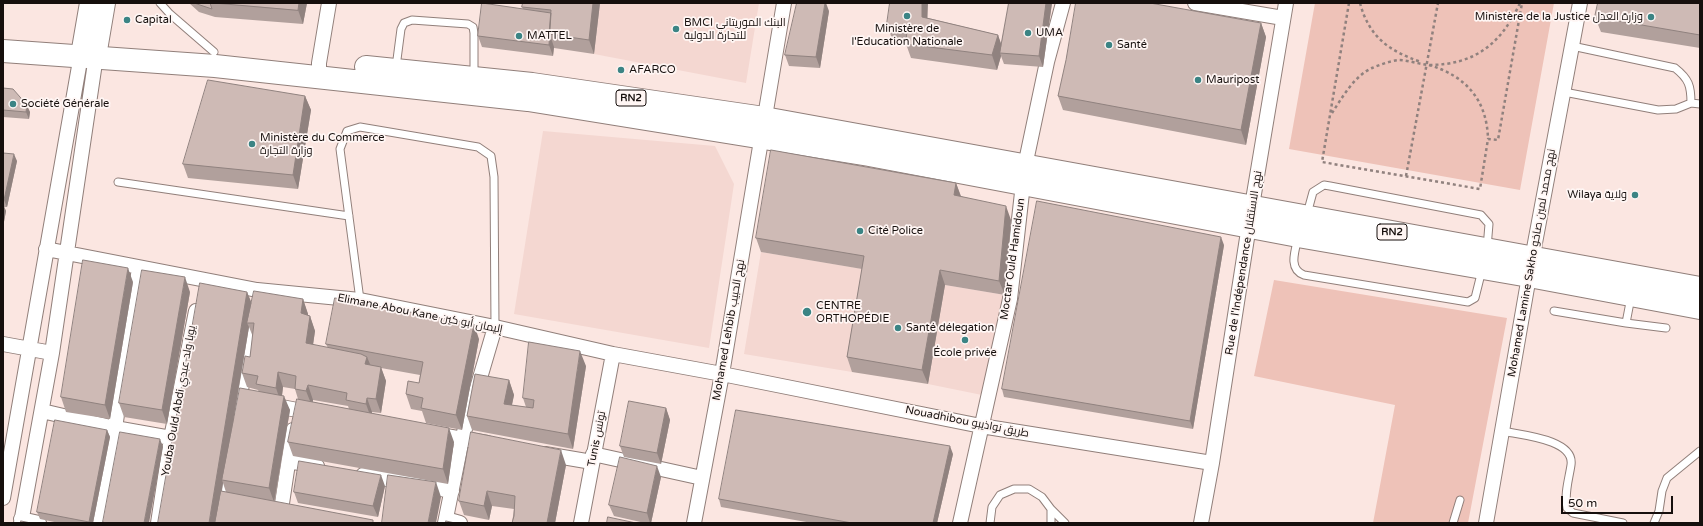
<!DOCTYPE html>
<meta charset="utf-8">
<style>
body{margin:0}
#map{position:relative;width:1703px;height:526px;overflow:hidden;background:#fbe6e1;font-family:"Varela Round",sans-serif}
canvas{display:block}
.frame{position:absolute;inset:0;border:4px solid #160f0d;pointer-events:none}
.scale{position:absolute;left:1561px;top:496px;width:112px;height:18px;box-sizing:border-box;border:2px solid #160f0d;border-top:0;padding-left:5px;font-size:12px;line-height:14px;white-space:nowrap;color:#160f0d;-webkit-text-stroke:3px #fff6f4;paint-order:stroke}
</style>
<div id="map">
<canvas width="1703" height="526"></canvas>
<div class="frame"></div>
<div class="scale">50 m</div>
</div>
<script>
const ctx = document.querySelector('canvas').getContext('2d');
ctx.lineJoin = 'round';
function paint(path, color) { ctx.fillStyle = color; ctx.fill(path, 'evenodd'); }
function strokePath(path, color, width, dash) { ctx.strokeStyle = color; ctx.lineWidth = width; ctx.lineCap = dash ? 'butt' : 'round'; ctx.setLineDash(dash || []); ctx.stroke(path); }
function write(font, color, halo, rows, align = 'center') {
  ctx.font = font + ' "Varela Round",Cairo,sans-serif'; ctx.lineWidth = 3.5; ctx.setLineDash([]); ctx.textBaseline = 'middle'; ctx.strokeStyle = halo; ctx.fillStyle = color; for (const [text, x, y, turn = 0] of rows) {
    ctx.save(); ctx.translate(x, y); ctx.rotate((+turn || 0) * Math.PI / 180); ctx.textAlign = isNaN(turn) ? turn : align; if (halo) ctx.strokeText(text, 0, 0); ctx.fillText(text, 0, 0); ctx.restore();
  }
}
const built = new Path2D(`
 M600,3h159l-13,80 -152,-29z
 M543,131l172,15 19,38 -25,164 -195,-34z
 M761,252l108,18 -17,102 -108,-18z
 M945,285l60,10 -23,100 -54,-11z`);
const green = new Path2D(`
 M1315,3h239l-34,187 -231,-41z
 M1274,280l233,38 -39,205h-95l22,-118 -141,-29z`);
const path = new Path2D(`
 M1349,3l-27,159 158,27 8,-50 10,1 24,-137
 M1360,3c9,34 29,48 61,59
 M1429,65c37,11 58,35 59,74
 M1332,113c10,-15 22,-37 40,-45 7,-3 18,-7 26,-8 10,0 20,4 30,5 47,0 73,-21 92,-62
 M1406,176l32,-173`);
const lane = new Path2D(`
 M160,3l10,11 44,38
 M396,67l5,-38 3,-6 8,-3 56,4 5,3 1,6v42
 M1564,92l94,18 18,-1 15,-6c0,-17 -2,-24 -16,-35l-103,-22
 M1691,103l9,1
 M118,182l231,34
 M1307,214l6,-22 11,-7 6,1 151,29 8,9 -2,24
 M1298,238c-3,13 -10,31 6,37l164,27 7,-4 7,-28
 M360,300l-20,-151 7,-18 13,-4 118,20 13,9 3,21 1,150
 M1554,311l72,12 5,-26
 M1626,323l40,5
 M1502,431c18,4 73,8 69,34 -2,14 -7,28 -4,43l6,5 50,10
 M1051,509l14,14
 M990,523l2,-16 8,-12 14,-6h15l13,8 9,12v14
 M1453,523l7,-23
 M1654,523l5,-12 3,-20 5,-13 33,-27`);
const street = new Path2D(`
 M1195,3l88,15
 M319,77v-14l10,-60
 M46,249l211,41 103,10 135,27 118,27 109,20 259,52 231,37
 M3,344l49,9
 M271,405l42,8
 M238,408l16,-96
 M42,411l73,17 56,10
 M434,434l53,9
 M545,454l47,8
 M593,454l109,24
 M288,461l29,5
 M363,475l89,16
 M3,498l78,-443
 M281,510l12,-80
 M21,519l18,4
 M446,519l14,4
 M21,523l31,-170 44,-297
 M98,523l17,-95 24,-160
 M158,523l13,-85 25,-127
 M218,523l10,-55
 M445,523l17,-84 33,-112
 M581,523l32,-169
 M694,523l28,-149 62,-371
 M960,523l50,-224 15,-133 22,-104 16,-59
 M1201,523l11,-60 40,-257 34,-203
 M1486,523l46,-264 48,-256`);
const secondary = new Path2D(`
 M81,55l9,-52
 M96,56l9,-53`);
const highway = new Path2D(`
 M3,51l212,15 313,34 341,55 429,81 231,40 171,32
 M366,67l166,17 232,34 936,170`);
const wall = new Path2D(`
 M189,3h118l-4,21 -88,-7 -16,-5z
 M523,3h77l-6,51 -40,-6v-1l-1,9 -71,-9 -4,-11 45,-27 -1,-2z
 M1009,3h43l-9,64 -39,-3 -3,-8 -4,14 -86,-12 -5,-14v-3l-14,-2 -5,-15 41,-6 70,17 3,10z
 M1700,3v45l-99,-16 -6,-15z
 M829,11l-9,57 -31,-2 -4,-11z
 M1261,23l5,14 -20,108 -183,-35 -5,-14z
 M3,88l27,24 -1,7 -26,-2z
 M305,96l6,14 -13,79 -110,-11 -5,-14z
 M3,153l14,8 -10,46h-3l2,4 -3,16z
 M956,183l5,13 50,24 -6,75 -60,-10 -17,99 -76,-12 -5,-15 15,-88 -101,-17 -5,-14z
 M1224,245l-31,184 -189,-32 -2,-8z
 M133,282l-23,137 -44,-7 -5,-15z
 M190,292l-23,132 -43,-7 -5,-14z
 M247,292l4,11 52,-4 5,15v2h2l5,15 -2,14 15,3 -2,-4 153,-5 -17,91 -36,-7 -4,-12 -11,-2 -5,-15 13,-11 1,-8 -39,-7 5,13 -5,32 -9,-1v1l82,29 -6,42 -155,-28 -5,-14 10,-43 -3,-10 -12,-2 -1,9 8,14 -15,91 -117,22zM249,327l4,10 -3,20 -8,16 5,14 11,3 1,2 -25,26zM313,400l35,6 1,3 -36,-7zM223,483l3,9 -4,-1z
 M586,366l-13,83 -101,-19 -5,-14 42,-36 5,15 -2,10 14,2 -3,-9z
 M666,408l4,12 -9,44 -37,-7 -4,-11z
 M107,430l3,7 -17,86h-34l-19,-4 -3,-7z
 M953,454l-16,69h-125l-91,-16 -2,-8z
 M566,465l-11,58h-43l2,-14 -22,-3 -3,14 -25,-5 -5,-14z
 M661,477l-10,46h-6l-31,-7 -5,-11z
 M385,486l-7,31 -80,-14 -4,-11z`);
const shadedWall = new Path2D(`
 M299,3h8l-4,21 -5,-14z
 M593,3h7l-6,51 -5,-14z
 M825,3h1l3,8 -9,57 -4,-11z
 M922,3h6l-1,28 -5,-14z
 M1046,3h6l-9,64 -4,-11z
 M1261,23l5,14 -20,108 -5,-15z
 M550,35l4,12 -1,9 -4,-11z
 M998,35l5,14 -3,4 1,3 -4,14 -5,-15z
 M305,96l6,14 -13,79 -5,-14z
 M27,105l3,7 -1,7 -3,-7z
 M14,154l3,7 -10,46 -3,-7z
 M956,183l5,14 -7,-2z
 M3,204l3,7 -3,16z
 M1006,206l5,14 -6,75 -6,-14z
 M1221,237l3,8 -31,184 -3,-8z
 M128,268l5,14 -23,137 -5,-14z
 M940,270l5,15 -17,99 -6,-14z
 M185,277l5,15 -23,132 -5,-14z
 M247,292l6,14 -6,17 2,4 -26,153h-1l1,3 -7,40h-7z
 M303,299l5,15 -2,13 -5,-14z
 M310,316l5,15 -4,27 -5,-15z
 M474,324l5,15 -17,91 -6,-15z
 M580,351l6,15 -13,83 -5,-15z
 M367,357l6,14 -8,-7z
 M381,367l5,14 -5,32 -5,-14z
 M278,372l5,15 -2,16 -5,-15z
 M509,380l5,15 -5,23 -5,-14z
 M308,385l5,15 -1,6 -6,-15z
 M284,396l6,14 -16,92 -5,-14z
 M367,398l5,14 -1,6 -5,-14z
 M666,408l4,12 -9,44 -4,-11z
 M449,428l5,14 -6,42 -5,-15z
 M107,430l3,7 -17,86h-3l-1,-1z
 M160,439l3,8 -14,76h-5z
 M950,446l3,8 -16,69h-4z
 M561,450l5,15 -11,58h-8z
 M657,466l4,11 -10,46h-1l-3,-10z
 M381,475l4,11 -7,31 -5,-11z
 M436,482l5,15 -5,26h-8z
 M487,491l5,15 -3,14 -5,-14z`);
const building = new Path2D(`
 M195,3h15l2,6 -15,-5z
 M214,3h85l-1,7z
 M482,3l69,10 -2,32 -71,-9z
 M523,3h70l-4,37 -40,-6 2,-24 -29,-3z
 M797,3h28l-9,54 -31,-2z
 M890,3h32v14l76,18 -6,20 -86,-11 1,-16 -20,-4z
 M1009,3h37l-7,53 -39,-3z
 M1076,3h74l111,20 -20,107 -183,-34 8,-36z
 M1598,3h102v32l-105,-18z
 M208,80l97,16 -12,79 -110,-11z
 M3,88l10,1 14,16 -1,7 -23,-2z
 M771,150l185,33 -2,12 52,11 -7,75 -59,-11 -18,100 -75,-13 17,-101 -108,-18z
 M3,153l11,1 -10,46 -1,-1z
 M1037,201l184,36 -31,184 -188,-32z
 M83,260l45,8 -23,137 -44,-8z
 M142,270l43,7 -23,133 -43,-7z
 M200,283l47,9 -38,231h-51z
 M254,291l49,8 -2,14 9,3 -4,27 55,11 6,3 -2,7 16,3 -5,32 -9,-1 -1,6 -20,-4 1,-7 -39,-8 -2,6 -11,-2 1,-13 -18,-4 -2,16 -20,-4 2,-8 -16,-3 3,-17 5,1 4,-34h-7z
 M335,298l139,26 -18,91 -35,-7 2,-10 -17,-4 2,-13 11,2 4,-21 -97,-18z
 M529,342l51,9 -12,83 -101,-18 8,-42 34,6 -5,24 29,4 1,-8 -11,-2z
 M240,388l44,8 -15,92 -47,-8z
 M297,399l152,29 -6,41 -155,-27z
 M629,401l37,7 -9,45 -37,-7z
 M736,410l214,36 -17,77h-81l-133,-24z
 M55,420l52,10 -18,92 -52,-10z
 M120,432l40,7 -16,84h-38l-3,-1z
 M471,432l90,18 -14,73h-35l2,-7 1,-20 -28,-5 -3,15 -25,-5z
 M620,457l37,9 -10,47 -38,-8z
 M299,461l82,14 -8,31 -79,-14z
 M388,475l48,7 -8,41h-46z
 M221,491l152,29v3h-158z
 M608,517l28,6h-29z
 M21,521l10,2h-10z
 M446,521l9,2h-9z`);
const markers = [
 [907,16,4,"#3b8484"],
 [1651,17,4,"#3b8484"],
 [127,20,4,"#3b8484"],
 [676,29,4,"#3b8484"],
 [1028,33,4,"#3b8484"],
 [519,36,4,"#3b8484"],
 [1109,45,4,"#3b8484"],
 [621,70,4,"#3b8484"],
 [1198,80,4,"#3b8484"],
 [13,104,4,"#3b8484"],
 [252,144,4,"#3b8484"],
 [1635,195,4,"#3b8484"],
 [860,231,4,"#3b8484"],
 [807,312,5,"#3b8484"],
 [898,328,4,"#3b8484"],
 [965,340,4,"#3b8484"]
];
const shields = [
 [631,98,30],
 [1392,232,30]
];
const shieldNames = [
 ["RN2",631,98],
 ["RN2",1392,232]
];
const poiNames = [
 ["Ministère de la Justice وزارة العدل",1643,17,"right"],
 ["Capital",135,20],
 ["BMCI البنك الموريتاني",684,23],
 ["للتجارة الدولية",684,36],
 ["Ministère de",907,29,"center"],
 ["l'Education Nationale",907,42,"center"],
 ["UMA",1036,33],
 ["MATTEL",527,36],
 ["Santé",1117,45],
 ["AFARCO",629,70],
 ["Mauripost",1206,80],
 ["Société Générale",21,104],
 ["Ministère du Commerce",260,138],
 ["وزارة التجارة",260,151],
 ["Wilaya ولاية",1627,195,"right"],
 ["Cité Police",868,231],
 ["CENTRE",816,306],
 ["ORTHOPÉDIE",816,319],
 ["Santé délegation",906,328],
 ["École privée",965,353,"center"]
];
const streetNames = [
 ["Moctar Ould Hamidoun",1013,259,-82],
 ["Rue de l'Indépendance نهج الاستقلال",1244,263,-81],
 ["Mohamed Lamine Sakho نهج محمد لمين صاخو",1532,263,-80],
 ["Elimane Abou Kane إليمان أبو كين",420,314,11],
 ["Mohamed Lehbib نهج الحبيب",729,330,-80],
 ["Youba Ould Abdi يوبا ولد عبدي",179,401,-80],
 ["Nouadhibou طريق نواذيبو",967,422,11],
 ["Tunis تونس",597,439,-79]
];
paint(built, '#f4d7d1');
paint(green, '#eec2b8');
strokePath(lane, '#917f7a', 9);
strokePath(street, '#917f7a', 16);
strokePath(secondary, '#917f7a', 22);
strokePath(highway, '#917f7a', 24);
strokePath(path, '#90817e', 2.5, [3, 3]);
strokePath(lane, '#fff', 7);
strokePath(street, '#fff', 14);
strokePath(secondary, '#fff', 20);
strokePath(highway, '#fff', 22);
paint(wall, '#b1a09c');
paint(shadedWall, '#90827f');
paint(building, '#cebab5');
strokePath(building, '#90827f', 1);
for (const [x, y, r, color] of markers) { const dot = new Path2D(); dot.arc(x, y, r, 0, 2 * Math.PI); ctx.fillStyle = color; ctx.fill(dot); strokePath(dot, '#fff6f4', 1.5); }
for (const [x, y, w] of shields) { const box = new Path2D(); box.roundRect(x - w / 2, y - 8, w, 16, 3); ctx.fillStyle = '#fff6f4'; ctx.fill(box); strokePath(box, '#160f0d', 1); }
write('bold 10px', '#160f0d', null, shieldNames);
write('11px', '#160f0d', '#fff6f4', poiNames, 'left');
write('11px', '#160f0d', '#fff6f4', streetNames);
</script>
